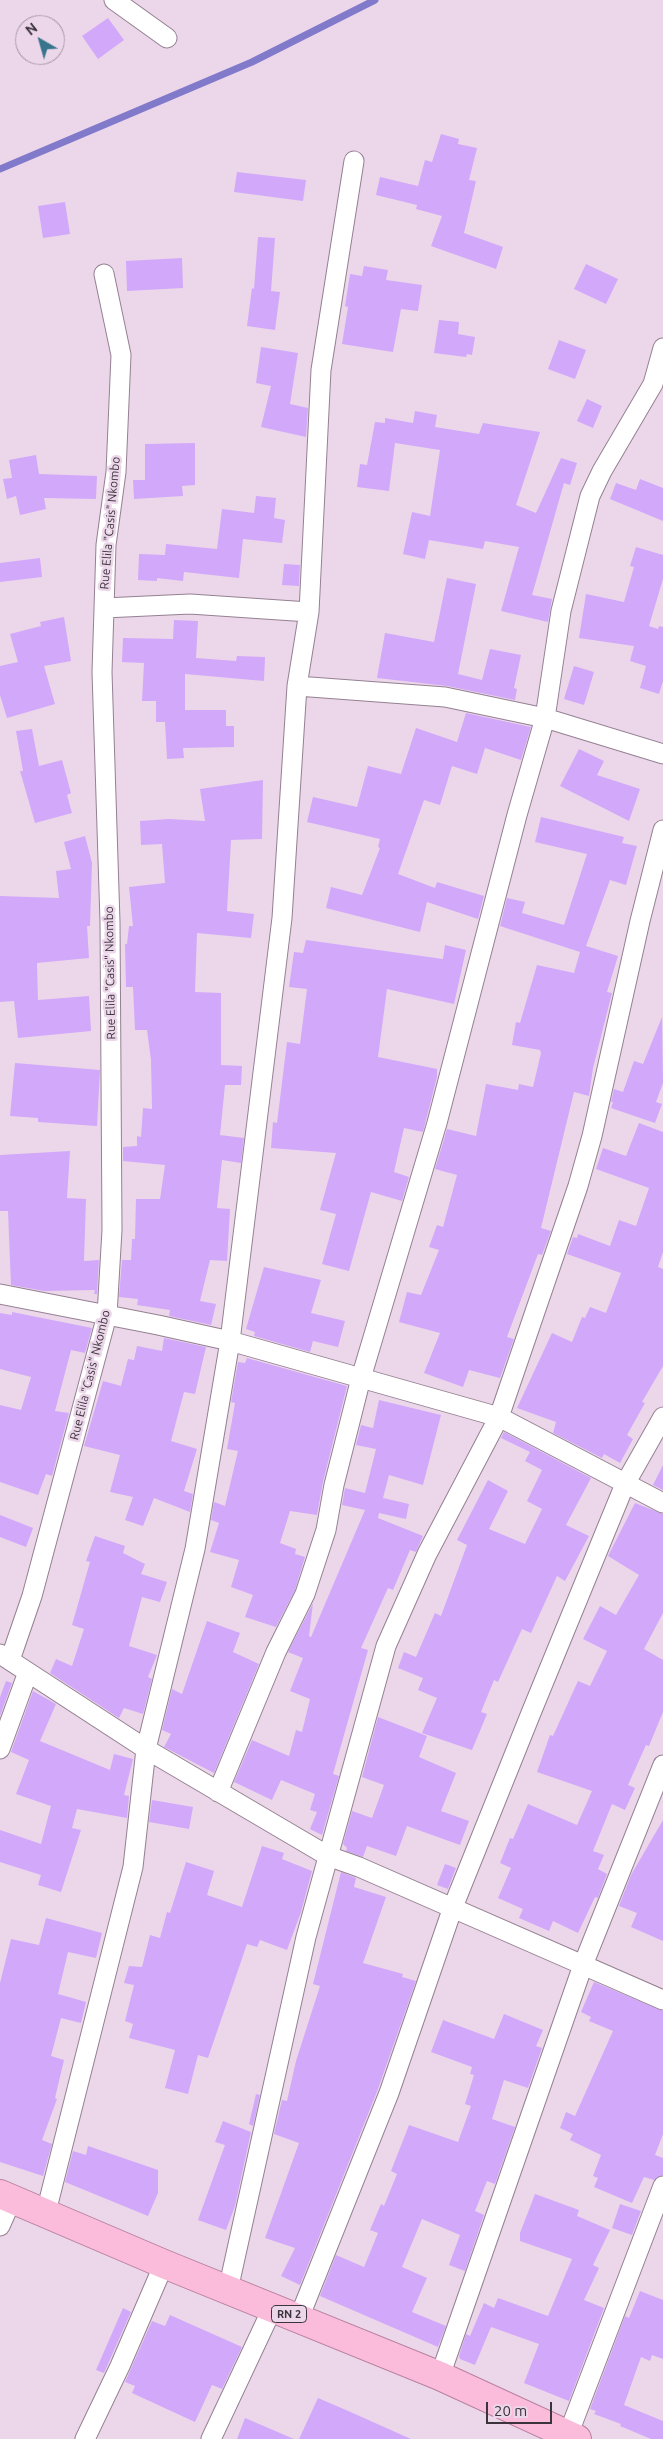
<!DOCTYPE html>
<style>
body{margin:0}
#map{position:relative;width:663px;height:2439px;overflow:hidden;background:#ecd7ea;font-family:Ubuntu,sans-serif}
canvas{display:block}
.north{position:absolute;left:15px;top:15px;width:50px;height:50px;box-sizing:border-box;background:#ecd7ea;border:1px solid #a696a4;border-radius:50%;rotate:322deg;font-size:14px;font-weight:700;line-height:20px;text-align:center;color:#3c343c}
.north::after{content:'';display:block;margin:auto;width:18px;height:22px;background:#38758c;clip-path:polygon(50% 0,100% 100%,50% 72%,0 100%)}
.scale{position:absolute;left:486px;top:2402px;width:66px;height:22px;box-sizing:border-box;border:2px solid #3c343c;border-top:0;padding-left:6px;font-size:15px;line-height:18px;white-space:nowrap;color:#3c343c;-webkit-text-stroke:4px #ecd7ea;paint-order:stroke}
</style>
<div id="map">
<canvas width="663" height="2439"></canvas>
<div class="north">N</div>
<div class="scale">20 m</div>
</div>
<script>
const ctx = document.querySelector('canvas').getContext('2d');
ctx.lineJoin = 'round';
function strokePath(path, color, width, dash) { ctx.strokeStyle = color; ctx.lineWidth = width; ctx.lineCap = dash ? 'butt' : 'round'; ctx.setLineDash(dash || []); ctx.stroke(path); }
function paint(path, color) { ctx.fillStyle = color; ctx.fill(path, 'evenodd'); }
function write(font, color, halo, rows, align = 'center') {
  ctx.font = font + ' Ubuntu,sans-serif'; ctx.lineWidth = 5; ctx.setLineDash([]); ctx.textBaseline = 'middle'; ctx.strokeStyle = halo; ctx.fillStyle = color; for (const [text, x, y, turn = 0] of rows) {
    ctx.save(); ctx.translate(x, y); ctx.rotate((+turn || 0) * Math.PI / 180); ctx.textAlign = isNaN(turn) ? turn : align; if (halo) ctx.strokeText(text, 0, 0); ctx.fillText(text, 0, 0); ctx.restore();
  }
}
const stream = new Path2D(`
 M0,169l252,-107 123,-62`);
const building = new Path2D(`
 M108,18l16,22 -26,19 -16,-23z
 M441,134l18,5 -1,5 19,4 -8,32 7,1 -12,52 39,14 -7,22 -65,-23 11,-30 -26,-7 1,-4 -41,-10 4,-18 38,9 7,-26 7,2z
 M237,172l69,8 -3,21 -69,-9z
 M65,202l5,32 -27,4 -5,-32z
 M258,237l17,1 -4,53 9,1 -5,38 -28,-4 5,-38 2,1z
 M182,258l1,30 -56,3 -1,-30z
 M586,264l32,15 -12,25 -32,-15z
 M364,266l24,4 -2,10 36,5 -4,26 -17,-2 -8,43 -51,-8 6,-37 -3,-1 5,-32 12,2z
 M439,320l20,2 -1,12 17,3 -3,18 -5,-1 -1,3 -32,-4z
 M559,340l27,10 -11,29 -27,-10z
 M261,347l37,6 -8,51 18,4 -2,29 -45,-10 10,-41 -15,-3z
 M587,399l15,7 -9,22 -16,-7z
 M415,411l22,4 -2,12 44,7 4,-11 57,9 -24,73 20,8 25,-55 16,5 -7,22 -6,-2 -32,112 20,4 -4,23 -47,-11 18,-64 -34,-6 -2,8 -54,-9 -4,19 -22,-5 9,-42 18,4 10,-66 -45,-7 -6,48 -32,-4 3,-23 7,1 8,-43 10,1v-5l28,5z
 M195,443v42l-13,1 1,10 -49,3 -1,-19h12v-36z
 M36,455l3,19 58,2 -1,23 -52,-1 2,11 -26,6 -4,-19 -9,3 -4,-20 9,-1 -3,-18z
 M640,479l23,9v33l-53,-22 6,-16 20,7z
 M256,496l20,2 -2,20 11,2 -3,23 -39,-4 -4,39 -55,-6 -1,9 -26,-3v3l-19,-1 1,-26 26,1 1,-11 51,5 5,-40 32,4z
 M636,547l27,8v24l-14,47 9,3 1,-3 4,1v54l-4,13 -19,-6 6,-22 -16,-5 4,-15 -55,-8 7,-44 38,8 10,-35 -4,-1z
 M40,558l2,19 -42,5v-19z
 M284,564l16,1 -1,21 -17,-1z
 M447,578l29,6 -18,90 24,6 8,-31 31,6 -7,33 3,1 -2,11 -68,-14 -70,-8 8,-45 49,9z
 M64,617l7,44 -27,5 11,38 -48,14 -7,-23v-29l18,-4 -8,-28 31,-8 -1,-4z
 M174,620l24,1 -2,37 40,3 1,-5 28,1 -1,24 -79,-7v36h41v16h8v21l-51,1 1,10 -17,1 -2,-37h-9v-21h-14l2,-38 -22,-1 1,-24 50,1z
 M574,666l20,6 -10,33 -20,-6z
 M466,713l65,14 -10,33 -36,-12 -8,26 -25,-8 -12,39 -16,-5 -26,74 37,14 2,-6 47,14 -6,23 -51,-17 -7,30 -94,-24 5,-21 31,8 18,-47 -2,-1 2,-8 -73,-17 6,-25 44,10 11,-41 33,8 15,-46 41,14z
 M32,729l7,37 23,-6 9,33 -4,2 5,18 -37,10 -15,-52h3l-7,-40z
 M579,749l25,12 -7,14 43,14 -11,32 -69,-35z
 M263,780l-1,59 -31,1 -4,71 27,3 -3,24 -54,-5 -2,59 26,1v72l21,1 -1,19h-16l-5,50 24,3 -3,25 -19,-3 -5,48 13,1 -3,52 -17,-1 -10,41 16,3 -5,21 -42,-9 1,-6 -33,-5 1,-6 -19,-2 3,-37h9l1,-21h3l1,-40h24l5,-34 -42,-4v-14l14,-1v-10l4,1 2,-29 9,1 -1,-49 -4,-30h-12l-2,-43h-7l-1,-43h2l2,-18h4l-4,-39 36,-4 -3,-39 -21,1 -1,-24 29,-2 36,2 -5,-32z
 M541,817l83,20 -2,6 15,3 -11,39 -16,-5 -24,66 32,10 -11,36 5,1 -19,75 -4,28 -15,-4 -33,136 10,3 -9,24 -4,-1 -31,83 7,2 -14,39 -31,-8 -6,17 -39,-14 16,-40 -41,-11 8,-30 14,3 18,-45 -10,-3 8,-22 6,2 14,-52 -22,-6 12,-40 29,7 10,-52 32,6 1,-6 14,3 8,-34 -1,-3 -28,-5 4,-23 4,1 17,-58 37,8 6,-21 -80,-26 7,-28 18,4 -3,11 42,12 23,-71 -52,-12z
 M85,836l7,27 -2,63h-3l2,32 -52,5 1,37 51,-4 2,35 -73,7 -4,-37 -14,1v-106l59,2 -3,-27 15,-2 -7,-27z
 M306,940l137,19 2,-14 21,5 -12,54 -67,-15 -9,68 59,12v8l-14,55 -19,-4 -10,44 15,5 -7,24 -31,-9 -22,79 -27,-7 14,-50 -16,-4 16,-57 -65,-5 2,-26 4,1 10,-81 13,2 7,-55 -18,-2 5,-35 9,1z
 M662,1017l1,66 -7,19 6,2 -7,19 -44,-15 2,-6h-2l3,-13 9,3 11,-31 9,3z
 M15,1063l85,7 -3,56 -59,-4v-4l-28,-2z
 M639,1123l24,9v120l-5,15 5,2v97l-21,36 3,1 -18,32 6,4 -13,24 -16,-9 -2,4 -49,-25 3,-11 -39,-14 35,-75 20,9 10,-25 3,1 5,-11 16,6 15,-40 -54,-19 6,-17 4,1 1,-4 32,12 9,-26 17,6 13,-38 -53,-19 7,-21 23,8z
 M70,1151l-3,47 19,1 -2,62 15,-1 -2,34h-3l1,-4 -51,1 -33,-6 -3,-74h-8v-56z
 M264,1267l57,13 -10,33 34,8 -7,26 -25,-6 -3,11 -56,-16 1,-4 -9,-3z
 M12,1312l80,16 -7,25 -14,-3 -16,61 14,2 -17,63 -6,-2 -8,21 -38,-13v-77l21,5 10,-33 -31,-8v-56l12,2z
 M164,1338l42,9 -11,47 -11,-2 -13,49 26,8 -13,42 9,3 -3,18 -36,-14 -11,28 -18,-6 8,-23 -23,-5 10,-37 -36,-9 19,-65 18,5 7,-27 6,1 3,-14 25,5z
 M247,1358l100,28 -24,96 -6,33 -27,-4 -10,32 16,6 -1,5 10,3 -10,33 -19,37 -31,-10 8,-22 -22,-8 8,-27 -29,-8 9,-29 -8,-3 3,-18 11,4 13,-55 -11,-2 8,-46 -4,-1 7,-40 7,1z
 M379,1400l62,15 -18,70 -34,-10 -6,23 26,6 -3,15 -27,-6 -1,5 45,18 -7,16 -6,-2 -17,40 -5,-2 -27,60 7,2 -35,124 6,2 -17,59 -12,-6 7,-17 -7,-2 5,-16 -34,-14 -9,20 -38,-18 18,-42 37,16 7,-26 6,2 8,-33 -20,-8 13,-33 -15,-6 25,-49 -4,33 2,1 54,-127 -23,-5 3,-17 20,5 11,-44 -20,-4 5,-20 12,3z
 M504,1432l87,46 -25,47 23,11 -24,45 -8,-5 -26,57 -9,-4 -24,53 -4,-2 -13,32 6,2 -15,36 -50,-17 15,-35 -19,-8 5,-12 -25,-10 6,-16 12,5 19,-44 6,3 26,-71 -10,-5 31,-60 20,11 -19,38 36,15 17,-35 -15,-8 15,-31 -17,-9 5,-9 -29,-14z
 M663,1465v25l-10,-5z
 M635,1503l28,11v99l-19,36 19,11v52l-14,34 -3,-1 -18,40 7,3 -10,22 -13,-6 -19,47 11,4 -6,14 9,5 -9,24 -3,-1 -17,36 -25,-12 -4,10 -30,-13 4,-9 -25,-11 13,-30 -11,-5 10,-25 3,1 15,-35 49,21 15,-34 -55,-19 13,-37 3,1 25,-55 12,5 17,-35 -24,-12 17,-33 16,9 23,-40 -31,-19z
 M0,1515l33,13 -7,19 -26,-10z
 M95,1536l30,10 -2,7 22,11 -4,10 26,8 -7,20 -18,-5 -13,49 28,9 -9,22 4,2 -9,35 -19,-6 -5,10 -69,-45 6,-14 16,7 12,-37 -12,-4 18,-63 -4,-1z
 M207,1621l33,12 -7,19 26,12 -45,109 -50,-26 7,-13 -9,-4 10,-41 10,5z
 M6,1681l6,2 -12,33v-19z
 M33,1691l23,13 -16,37 70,29 4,-16 19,5 -9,36 5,1 -2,22 -50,-9 -5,19 9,2 -20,62 -23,-7 3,-10 -41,-13v-32l41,14 10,-38 -35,-12 13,-34 -18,-8z
 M378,1717l49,19 -8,21 37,16 -15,38 28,10 -9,24 -53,-19 -11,30 -29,-10 -4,11 -17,-6 1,-3 -4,-4 9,-33 20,7 12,-33 -22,-8z
 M152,1800l41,7 -4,22 -40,-7z
 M663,1820v121l-32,-14 6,-14 -18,-7 12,-31z
 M262,1846l22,7 -2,6 30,12 -11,41 -14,38 -27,-10 -3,7 -10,-3 -39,114 -10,-3 -10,39 -23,-6 10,-38 -46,-12 4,-14 -8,-3 9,-36 -10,-2 5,-17 13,1 8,-32 10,3 7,-26 3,1 16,-51 28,9 -7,24 35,12z
 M445,1864l11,4 -8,21 -11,-4z
 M341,1872l15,6 -2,9 32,10 -23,66 40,11 -1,3 14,4 -38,108 -78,196 -19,-9 14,-28 -30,-10 34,-95 -25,-9 8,-34 5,1 9,-40 24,-75 -7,-2z
 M46,1918l56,15 -6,25 -28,-6 -10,42 28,8 -5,21 -20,-5 -10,38 13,4 -9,38 2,1 -15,41 10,4 -9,32 -43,-14v-179l11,-44 28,6z
 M594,1982l69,29v123l-8,21 8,3v17l-9,5 -10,-3 -12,26 -38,-16 4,-9 -5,-2 8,-21 -31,-15 3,-6 -13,-6 6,-16 9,4 38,-85 -24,-10 2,-4 -10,-5z
 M504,2014l39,16 -7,16 6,2 -14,40 -24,-8 -12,39 23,8 -20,57 -8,-3 -12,30 9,4 -19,56 -16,-6 11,-30 -38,-16 -20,48 25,11 -15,34 34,14 -8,21 -118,-51 16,-41 28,12 14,-34 -8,-3 11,-26 3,2 13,-32 -6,-3 18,-46 49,17 13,-36 -6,-2 9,-29 -4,-1 2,-7 -41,-15 12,-32 51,19z
 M256,2094l4,1 -7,31 -4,-2z
 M223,2121l28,11 -16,74 -9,24 -28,-10 27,-75 -10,-3z
 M88,2146l70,24v23l-10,23 -83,-34 8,-31 13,4z
 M535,2194l44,16 -2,6 33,14 -17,35 6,3 -15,32 20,8 -35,93 -45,-18 15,-39 -48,-17 -16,38 -15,-6 -1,-3 7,-22 4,2 14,-33 10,5 4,-10 50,18 24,-57 -52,-18v-8z
 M620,2204l21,7 -9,24 -20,-7z
 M640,2291l23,9v59l-11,-4 -2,6 -9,-4 -17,48 39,16v18h-12l-31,-13 1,-2 -27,-10 2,-3 -6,-2 35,-93 4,2z
 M123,2308l8,4 -27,61 -8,-3z
 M170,2315l72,32 -20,42 -10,-4 -17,37 -63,-29 3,-7 -10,-4 27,-61 13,5z
 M318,2398l28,12 65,29h-112z
 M245,2418l49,21h-57z`);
const minor = new Path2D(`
 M114,0l53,38
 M104,608l86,-4 119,8
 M297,686l148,11 100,21 118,36
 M0,1294l158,31 72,16 269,76 164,86
 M0,1654l146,95 182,107 31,11 304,133
 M10,1660l22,-64 75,-281 5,-85 -2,-308 -8,-250 4,-127 10,-73 5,-117 -17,-81
 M0,1749l28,-77
 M218,1792l58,-140 29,-58 21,-64 8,-45 27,-107 76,-255 80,-308 28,-97 16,-107 29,-115 12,-25 51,-87 10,-36
 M46,2212l87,-345 13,-118 49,-200 35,-208 52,-423 15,-232 12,-74 12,-242 33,-209
 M0,2226l12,-27
 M228,2290l78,-353 80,-291 41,-92 72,-137 79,-231 14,-50 48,-215 23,-91
 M299,2318l90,-225 64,-186 78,-194 94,-229 38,-67
 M440,2376l143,-411 80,-200
 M568,2435l95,-249
 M85,2439l35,-73 44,-102
 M211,2439l62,-132`);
const trunk = new Path2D(`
 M0,2194l164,70 276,112 137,63`);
const shields = [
 [289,2314,35]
];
const shieldNames = [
 ["RN 2",289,2314]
];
const streetNames = [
 ["Rue Elila \"Casis\" Nkombo",110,523,-85],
 ["Rue Elila \"Casis\" Nkombo",110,973,-91],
 ["Rue Elila \"Casis\" Nkombo",90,1375,-76]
];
strokePath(stream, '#8179ca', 7);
paint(building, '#d2a8fa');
strokePath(minor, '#948192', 21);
strokePath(trunk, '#b8819e', 30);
strokePath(minor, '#fff', 19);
strokePath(trunk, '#fbbcdb', 28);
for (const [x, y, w] of shields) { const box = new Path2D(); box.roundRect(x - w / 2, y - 8.5, w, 17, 4); ctx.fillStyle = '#ecd7ea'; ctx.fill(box); strokePath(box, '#3c343c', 1); }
write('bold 11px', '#3c343c', null, shieldNames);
write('12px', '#3c343c', '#ecd7ea', streetNames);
</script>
